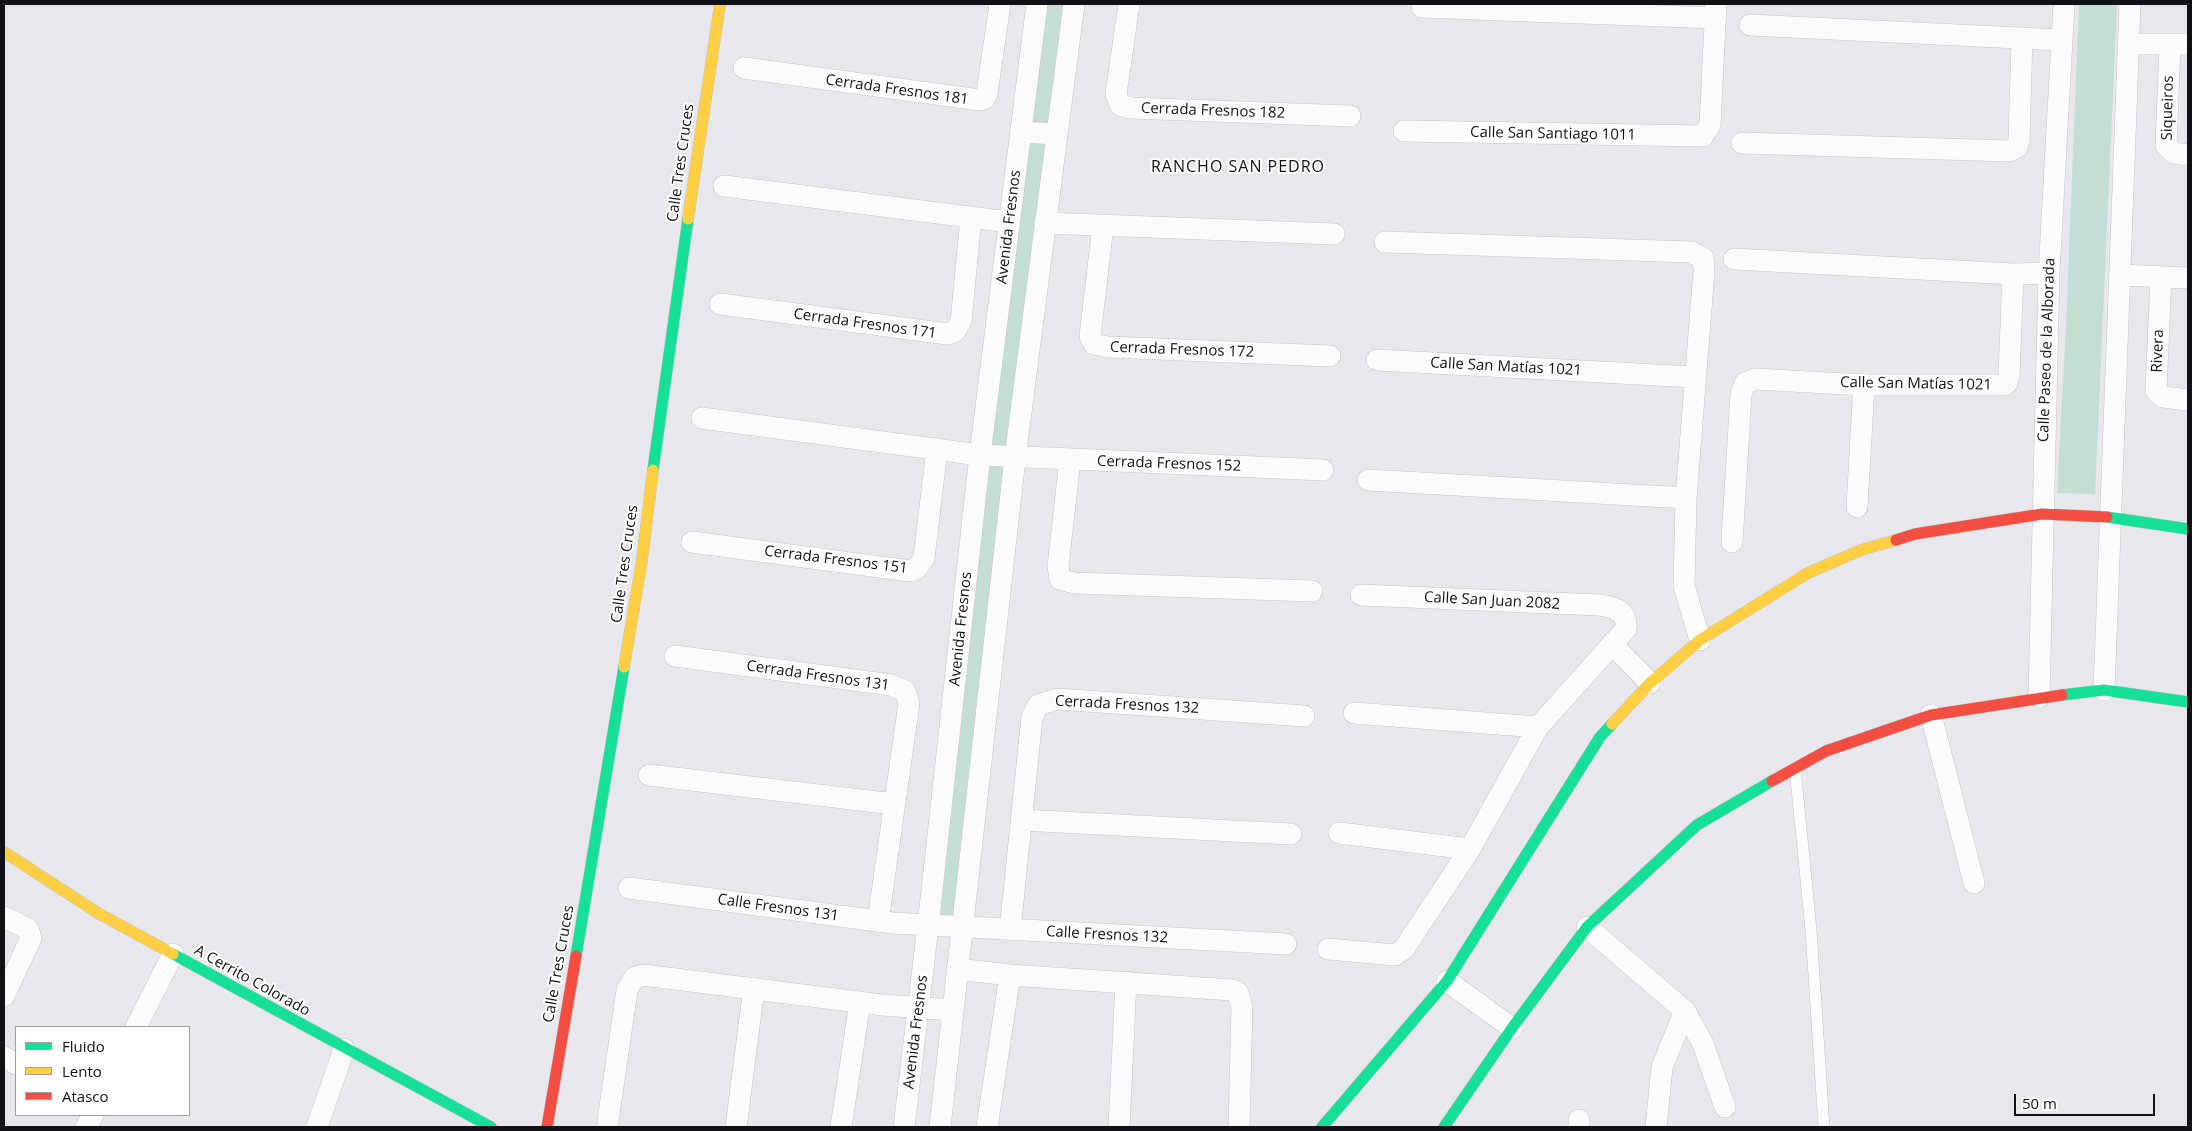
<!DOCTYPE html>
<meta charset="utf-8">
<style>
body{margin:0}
#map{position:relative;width:2192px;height:1131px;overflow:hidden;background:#e7e7ec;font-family:"Open Sans",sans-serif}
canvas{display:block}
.frame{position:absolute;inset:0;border:5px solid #121115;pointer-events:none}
.legend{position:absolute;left:15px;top:1026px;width:175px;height:90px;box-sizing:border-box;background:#fff;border:1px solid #a0a0a1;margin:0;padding:6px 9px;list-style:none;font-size:15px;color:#121115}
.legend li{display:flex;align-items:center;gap:10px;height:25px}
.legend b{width:25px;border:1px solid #a0a0a1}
.scale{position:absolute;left:2014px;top:1094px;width:141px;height:22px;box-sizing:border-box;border:2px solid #121115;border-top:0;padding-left:6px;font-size:15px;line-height:18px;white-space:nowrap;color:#121115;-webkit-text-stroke:4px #fff;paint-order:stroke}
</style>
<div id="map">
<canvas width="2192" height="1131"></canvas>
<div class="frame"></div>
<ul class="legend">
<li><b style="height:6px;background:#16e098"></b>Fluido</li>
<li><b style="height:6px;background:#ffcf43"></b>Lento</li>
<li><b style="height:6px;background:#f24e42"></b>Atasco</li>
</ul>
<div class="scale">50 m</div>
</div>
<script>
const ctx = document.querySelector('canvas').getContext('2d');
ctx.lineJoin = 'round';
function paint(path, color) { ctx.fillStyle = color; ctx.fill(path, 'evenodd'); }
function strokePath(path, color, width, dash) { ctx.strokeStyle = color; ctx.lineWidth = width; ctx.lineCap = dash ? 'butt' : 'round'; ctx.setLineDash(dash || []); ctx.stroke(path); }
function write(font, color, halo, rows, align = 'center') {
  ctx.font = font + ' "Open Sans",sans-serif'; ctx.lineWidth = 4; ctx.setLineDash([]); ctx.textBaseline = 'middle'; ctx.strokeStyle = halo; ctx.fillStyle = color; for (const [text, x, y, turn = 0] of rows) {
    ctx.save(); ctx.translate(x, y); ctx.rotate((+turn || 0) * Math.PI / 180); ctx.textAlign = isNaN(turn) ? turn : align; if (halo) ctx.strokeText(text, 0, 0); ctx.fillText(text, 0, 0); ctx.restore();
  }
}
const green = new Path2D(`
 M1037,4h37l-112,924 -34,-2z
 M2079,4h38l-22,490 -38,-1 9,-167z`);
const lane = new Path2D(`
 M1795,768l16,162 13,197`);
const street = new Path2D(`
 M1129,4l-13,90 4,11 11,3 219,8
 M1422,7l294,11
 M1750,25l311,15
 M2128,44h60
 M2170,44l-4,102 8,7 14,2
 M744,68l236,32 5,-2 2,-5 13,-89
 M1404,131l299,5 7,-11 6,-121
 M1021,132l36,2
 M1742,143l267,8 8,-4 2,-7 3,-102
 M724,186l285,36
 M1045,223l289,11
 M1103,226l-13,110 4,8 14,3 222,9
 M1385,242l306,10 12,6 1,13 -18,227 -2,88 16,54
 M1734,259l279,15 36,-1
 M2120,275l68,3
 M2161,277l-5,114 7,6 25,3
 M720,304l228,30 7,-3 6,-10 10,-103
 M1377,360l317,17
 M702,418l278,37 343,15
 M1070,460l-12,106 2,13 14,4 238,8
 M1368,480l318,18
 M1857,507l7,-122
 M692,542l218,29 7,-3 7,-10 13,-109
 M1732,542l9,-148 4,-11 10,-4 109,6h139l4,-2 2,-8 4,-101
 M1612,644l38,39
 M675,656l216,29 14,6 4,12 -31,218
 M2104,690l26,-686
 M2039,697l10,-424 15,-269
 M1354,713l184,14
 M1931,715l43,168
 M649,775l245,29
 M1022,820l269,14
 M1339,833l131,16
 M629,888l264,35 393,21
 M4,917l24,12 3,9 -27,58
 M1587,927l98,84 18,33 22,63
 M1010,930l22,-213 6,-12 19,-6 247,17
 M1328,949l67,6 9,-6 66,-100 68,-122 88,-98c2,-18 -12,-22 -27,-24l-238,-10
 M957,969l53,6 222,15 6,3 4,14 -3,119
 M1447,981l65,47
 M136,1027l37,-73
 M4,1057l12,7
 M608,1121l19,-131 7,-12 9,-3 239,30 71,5
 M86,1127l7,-12
 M317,1127l27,-78
 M736,1127l18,-139
 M841,1127l19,-125
 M904,1127l24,-201 52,-471 57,-451
 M940,1127l75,-669 59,-454
 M987,1127l23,-152
 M1119,1127l7,-145
 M1579,1127v-7
 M1656,1127l6,-60 23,-56`);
const fast = new Path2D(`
 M653,470l35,-251
 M2107,517l81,12
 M2062,695l42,-5 84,12
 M173,954l318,173
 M576,956l48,-289
 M1322,1127l125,-146 153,-244 12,-13
 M1444,1127l68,-99 75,-101 110,-102 75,-44`);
const slow = new Path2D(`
 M688,219l32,-215
 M624,667l18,-107 11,-90
 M1612,724l38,-41 50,-43 108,-67 53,-23 35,-10
 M4,852l94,61 75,41`);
const jam = new Path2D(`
 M1896,540l19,-6 127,-20 65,3
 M1772,781l54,-30 105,-36 131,-20
 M547,1127l29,-171`);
const streetNames = [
 ["Cerrada Fresnos 181",897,90,8],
 ["Siqueiros",2168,108,-89],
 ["Cerrada Fresnos 182",1213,111,2],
 ["Calle San Santiago 1011",1553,134,1],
 ["Calle Tres Cruces",681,163,-82],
 ["Avenida Fresnos",1009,227,-83],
 ["Cerrada Fresnos 171",865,324,8],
 ["Cerrada Fresnos 172",1182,350,2],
 ["Calle Paseo de la Alborada",2047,350,-88],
 ["Rivera",2158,351,-88],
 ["Calle San Matías 1021",1506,367,3],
 ["Calle San Matías 1021",1916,384,1],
 ["Cerrada Fresnos 152",1169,464,2],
 ["Cerrada Fresnos 151",836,560,7],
 ["Calle Tres Cruces",625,564,-82],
 ["Calle San Juan 2082",1492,601,3],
 ["Avenida Fresnos",961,629,-84],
 ["Cerrada Fresnos 131",818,676,8],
 ["Cerrada Fresnos 132",1127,705,3],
 ["Calle Fresnos 131",778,908,8],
 ["Calle Fresnos 132",1107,935,3],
 ["Calle Tres Cruces",559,964,-80],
 ["A Cerrito Colorado",252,981,29],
 ["Avenida Fresnos",916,1032,-83]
];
const neighbourhoodNames = [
 ["RANCHO SAN PEDRO",1238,167]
];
paint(green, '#c5ded3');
strokePath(lane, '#c4c4c8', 12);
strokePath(street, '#c4c4c8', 22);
strokePath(fast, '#c4c4c8', 12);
strokePath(slow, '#c4c4c8', 12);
strokePath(jam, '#c4c4c8', 12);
strokePath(lane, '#fbfbfc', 11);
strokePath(street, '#fbfbfc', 21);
strokePath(fast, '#16e098', 11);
strokePath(slow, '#ffcf43', 11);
strokePath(jam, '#f24e42', 11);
write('15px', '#121115', '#fff', streetNames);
ctx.letterSpacing = '1px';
write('16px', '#121115', '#fff', neighbourhoodNames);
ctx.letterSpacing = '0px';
</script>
